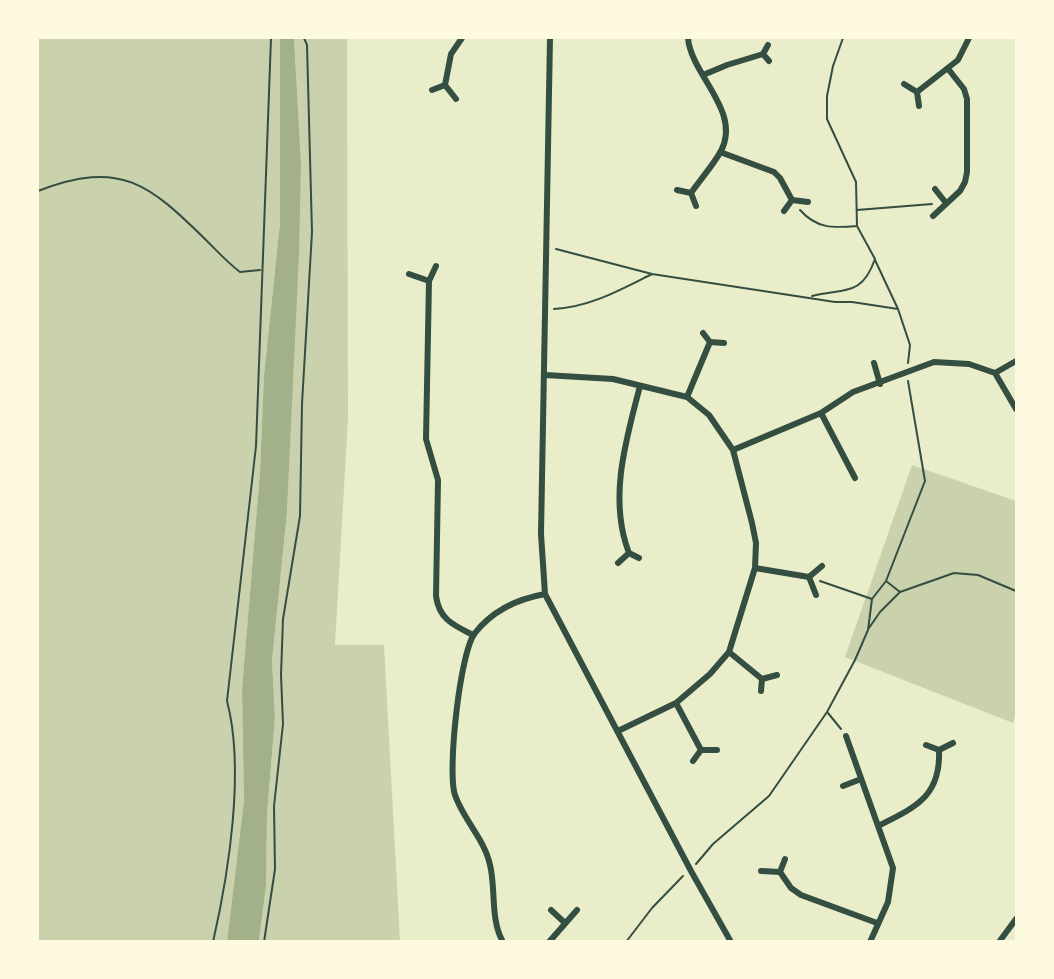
<!DOCTYPE html>
<style>
body{margin:0}
#map{position:relative;width:1054px;height:979px;overflow:hidden;background:#e9edc9;font-family:"DejaVu Sans",sans-serif}
canvas{display:block}
.frame{position:absolute;inset:0;border:39px solid #fefae0;pointer-events:none}
</style>
<div id="map">
<canvas width="1054" height="979"></canvas>
<div class="frame"></div>
</div>
<script>
const ctx = document.querySelector('canvas').getContext('2d');
ctx.lineJoin = 'round';
function paint(path, color) { ctx.fillStyle = color; ctx.fill(path, 'evenodd'); }
function strokePath(path, color, width, dash) { ctx.strokeStyle = color; ctx.lineWidth = width; ctx.lineCap = dash ? 'butt' : 'round'; ctx.setLineDash(dash || []); ctx.stroke(path); }
const green = new Path2D(`
 M38,38h242v185l-16,152 -4,97 -18,217 2,112 -17,140h-189z
 M294,38h53l1,380 -13,227h49l16,296 -141,1 7,-56 1,-72 8,-97 -3,-56 15,-149 3,-67 11,-282z
 M912,465l104,36v212l-3,10 -168,-66z`);
const water = new Path2D(`
 M280,38h14l7,125 -2,91 -12,258 -15,149 3,56 -8,97 -1,72 -7,55h-32l17,-140 -2,-112 18,-217 4,-97 16,-152z`);
const path = new Path2D(`
 M38,191c83,-32 111,-7 169,50 11,11 21,22 33,31l20,-2
 M800,210c17,19 33,18 57,16
 M857,210l75,-6
 M556,249l96,25 183,28h17l46,7 12,36 -2,18
 M875,260l23,49
 M812,296c34,-8 50,0 63,-37l-18,-33 -1,-44 -29,-63v-23l6,-30 10,-28
 M554,309c36,-2 66,-19 98,-35
 M820,581l52,18
 M886,581l14,11
 M869,628l11,-16 20,-20 54,-19 24,2 38,16
 M828,713l13,16
 M696,864l17,-20 56,-48 58,-84 28,-52 13,-30 4,-31 14,-18 39,-100 -17,-100
 M213,942c16,-70 32,-173 14,-241l29,-255 15,-408
 M264,942l11,-73 -1,-63 9,-82 -2,-49 2,-56 17,-103 2,-112 10,-172 -5,-187 -3,-7
 M626,942l26,-34 31,-32`);
const minor = new Path2D(`
 M550,38l-9,496 4,60 146,277 40,71
 M688,38c3,37 54,73 33,113 -7,13 -21,29 -30,42
 M768,45l-5,9 6,7
 M703,75l24,-10 36,-11
 M904,84l13,8 2,14
 M432,90l13,-5
 M917,92l41,-32 11,-22
 M456,99l-11,-14 6,-31 11,-16
 M720,152l54,20 6,6 12,22
 M935,189l11,14
 M677,190l14,3 5,13
 M784,211l8,-11 16,2
 M933,216l27,-25 5,-9 2,-10v-73l-3,-10 -15,-19
 M436,266l-7,15 -3,158 12,41 -2,116c3,23 17,29 37,39
 M409,274l20,7
 M703,333l7,9 14,1
 M874,363l6,21
 M995,373l21,-12
 M545,375l68,4 74,18 22,18 24,35 19,73 4,20 -1,25 -26,84 -19,22 -34,29 -58,28
 M687,397l23,-55
 M821,413l34,65
 M733,450l88,-37 32,-21 81,-30 35,2 26,9 21,36
 M639,558l-10,-5c-21,-54 -3,-113 11,-167
 M618,563l11,-10
 M755,568l54,9
 M816,595l-7,-18 13,-11
 M729,652l33,27
 M761,691l1,-12 15,-4
 M676,703l25,47
 M846,736l47,132 -5,34 -18,40
 M926,745l13,5 14,-7
 M693,761l8,-11h16
 M843,786l18,-7
 M880,825c36,-18 61,-29 59,-75
 M761,871l19,1 11,16 10,7 76,28
 M780,872l5,-13
 M551,910l14,13
 M503,942c-13,-22 -7,-54 -13,-77 -5,-25 -27,-46 -35,-70 -8,-23 5,-144 20,-162 18,-23 42,-34 70,-39
 M549,942l28,-32
 M999,942l17,-23`);
paint(green, '#cad2ad');
paint(water, '#a3b18a');
strokePath(path, '#344e41', 2);
strokePath(minor, '#344e41', 6);
</script>
